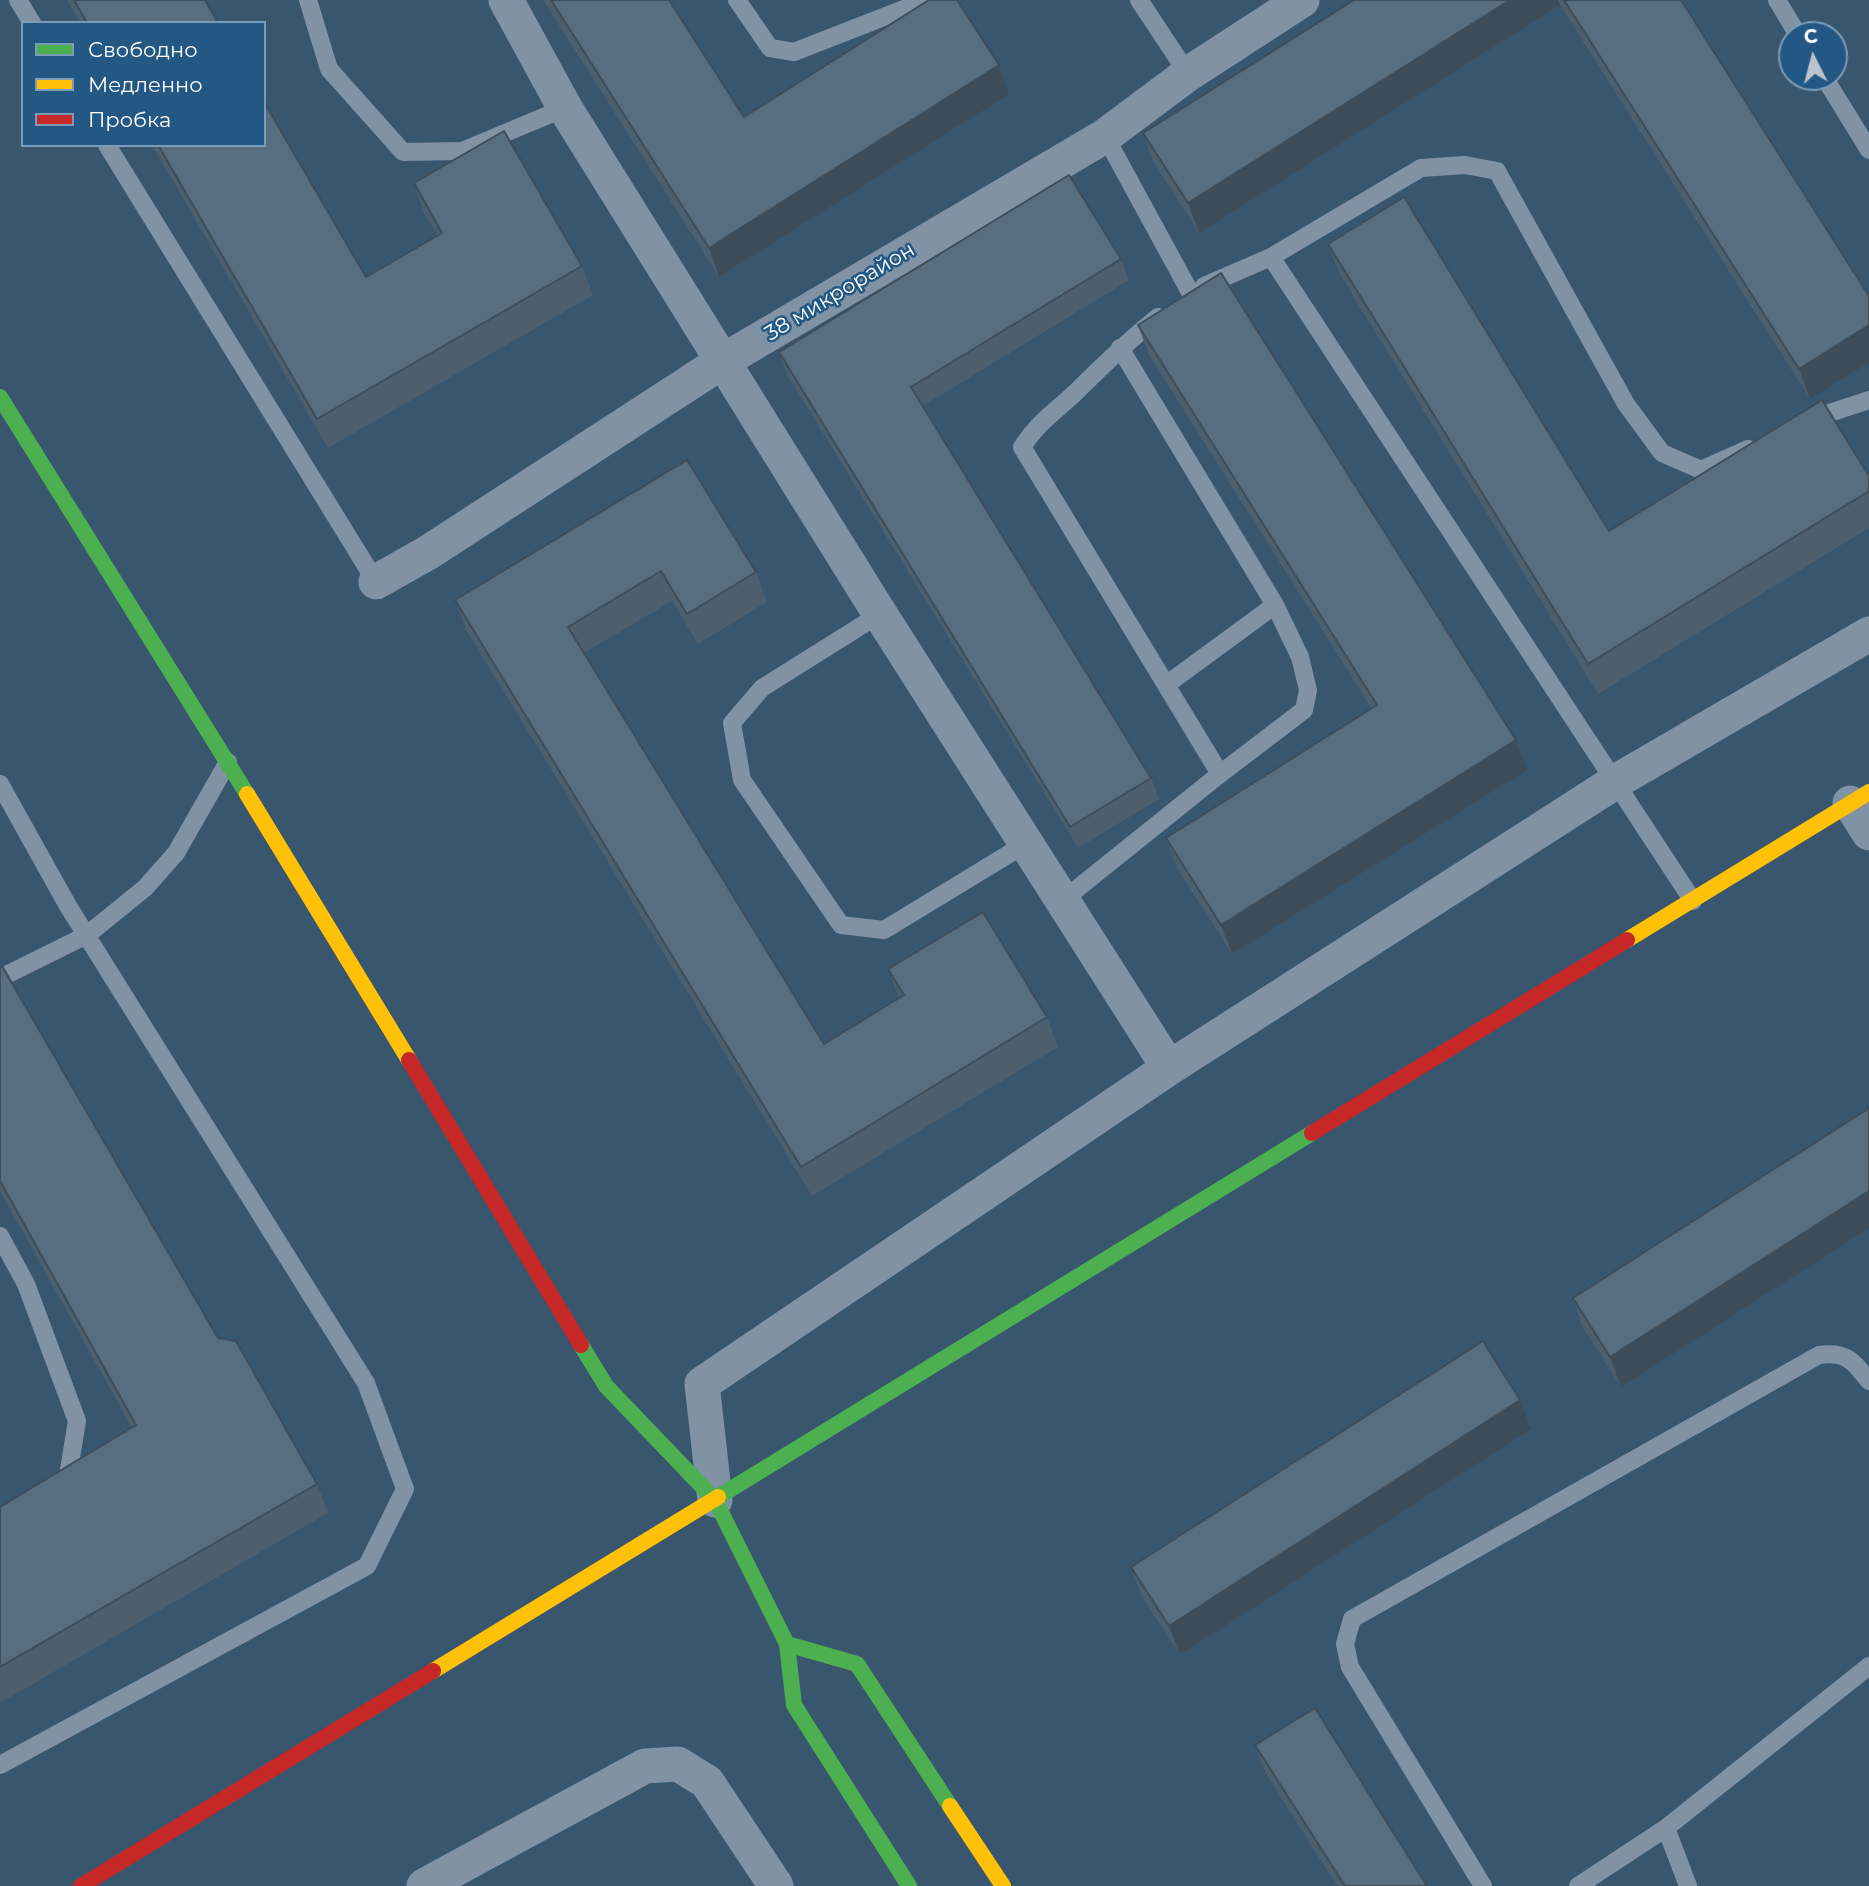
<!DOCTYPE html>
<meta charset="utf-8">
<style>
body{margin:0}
#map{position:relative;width:1869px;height:1886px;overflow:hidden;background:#39566f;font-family:Montserrat,sans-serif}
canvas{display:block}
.legend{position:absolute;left:21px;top:21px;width:245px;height:126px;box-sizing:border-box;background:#235885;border:2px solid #7b9bb6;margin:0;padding:9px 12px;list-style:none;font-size:21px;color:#fff}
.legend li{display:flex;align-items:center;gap:14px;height:35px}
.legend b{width:35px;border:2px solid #7b9bb6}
.north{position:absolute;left:1778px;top:21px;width:70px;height:70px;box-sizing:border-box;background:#235885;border:2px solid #7b9bb6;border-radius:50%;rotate:354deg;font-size:19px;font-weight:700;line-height:28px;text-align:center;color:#fff}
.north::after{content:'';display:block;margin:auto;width:24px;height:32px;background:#bac4cd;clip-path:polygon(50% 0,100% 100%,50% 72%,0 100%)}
</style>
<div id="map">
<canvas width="1869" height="1886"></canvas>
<ul class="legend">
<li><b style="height:9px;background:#4caf50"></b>Свободно</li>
<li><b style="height:9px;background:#ffc107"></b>Медленно</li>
<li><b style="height:9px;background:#c62828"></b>Пробка</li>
</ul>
<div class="north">С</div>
</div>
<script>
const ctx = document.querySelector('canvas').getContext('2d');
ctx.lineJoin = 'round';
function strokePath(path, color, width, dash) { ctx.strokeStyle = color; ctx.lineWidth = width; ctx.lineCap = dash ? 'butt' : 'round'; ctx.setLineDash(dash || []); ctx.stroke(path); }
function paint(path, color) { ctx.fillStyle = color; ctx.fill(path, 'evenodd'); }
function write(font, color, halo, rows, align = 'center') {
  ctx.font = font + ' Montserrat,sans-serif'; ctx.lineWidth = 5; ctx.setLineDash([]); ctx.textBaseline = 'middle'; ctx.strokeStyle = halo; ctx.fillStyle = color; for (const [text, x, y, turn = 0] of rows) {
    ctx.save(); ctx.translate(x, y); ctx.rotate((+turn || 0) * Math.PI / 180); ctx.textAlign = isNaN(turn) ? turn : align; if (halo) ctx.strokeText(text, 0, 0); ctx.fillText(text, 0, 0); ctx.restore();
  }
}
const lane = new Path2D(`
 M18,0l14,23
 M308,0l21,69 74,83 59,-1 103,-43
 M737,0l33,48 24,4 133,-52
 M1139,0l49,74
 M1777,0l21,35
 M1824,77l45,73
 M1105,136l85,156
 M107,145l269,437
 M1271,257l422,644
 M1204,286l67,-29 150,-89 44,-3 32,6 129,233 36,49 39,17 47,-21
 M1158,317c-30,24 -55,48 -82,75 -21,20 -38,30 -54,55l198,327
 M1808,420l61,-20
 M880,614l-118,74 -30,35 10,57 99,145 43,5 143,-87
 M1166,685l109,-80
 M0,784l68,122 298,477 39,106 -38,77 -367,199
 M1063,900l157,-126 84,-64 4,-20 -8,-33 -25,-52 -155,-257
 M0,978l87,-43 58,-47 31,-35 52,-91
 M0,1236l26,48 51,137 -11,67
 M1666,1828l22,58
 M1483,1886l-133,-219 -5,-23 7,-25 467,-264c27,-4 34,6 50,26
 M1578,1886l88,-58 203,-162`);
const street = new Path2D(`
 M506,0l59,108 315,506 289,454
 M376,582l53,-30 294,-191 382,-225 83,-62 114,-74
 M1850,803l19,30
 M715,1500l-13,-116 467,-316 446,-286 254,-148
 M424,1886l221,-120 33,-2 29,18 69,104`);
const fast = new Path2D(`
 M0,397l247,397
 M581,1345l25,41 109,114 72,144
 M718,1497l594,-364
 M909,1886l-115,-181 -7,-61 70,20 93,142`);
const slow = new Path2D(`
 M247,794l162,266
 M1627,940l242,-148
 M433,1671l285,-174
 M950,1806l53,80`);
const jam = new Path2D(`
 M409,1060l172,285
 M1312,1133l315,-193
 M81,1886l352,-215`);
const wall = new Path2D(`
 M67,0h138l13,23h-138z
 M543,0h126l75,117 255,-52 10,29 -290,183z
 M1354,0h327l129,399 -250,-394 -361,228 -45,-70 -11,-30z
 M152,145h112l102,132 72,-41 -14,-23 -10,-30 168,83 11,29 -265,153z
 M1328,244l281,287 260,-55v52l-271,166 -259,-421z
 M1121,259l8,21 -206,126 228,372 8,21 -81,49 -292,-475 -7,-21z
 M1138,325l389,445 -295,184 -55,-86 -11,-30 206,-129 -223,-354z
 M687,460l69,112 11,30 -69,42 -26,-43 -88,52 240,391 75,-46 -11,-29 159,48 11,30 -246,149 -346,-566 -11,-30z
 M0,967l218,371 99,146 11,29 -328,190v-196l132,-79 -132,-237z
 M1869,1108l-248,279 -38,-59 -10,-30z
 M1531,1429l-351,226 -38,-58 -11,-30z
 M1255,1745l172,141h-90l-71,-112z`);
const shadedWall = new Path2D(`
 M1510,0h48l2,5 -361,228 -11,-30z
 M999,65l10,29 -290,183 -10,-29z
 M1869,325v37l-59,37 -11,-30z
 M1516,740l11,30 -295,184 -11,-29z
 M1869,1191v37l-248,159 -11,-30z
 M1520,1400l11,29 -351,226 -11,-29z`);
const building = new Path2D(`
 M74,0h131l13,23h-131z
 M551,0h118l75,117 185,-117h28l42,65 -290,183z
 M1354,0h156l-322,203 -45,-70z
 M1564,0h117l188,296v29l-70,44z
 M264,102l102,175 76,-44 -28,-50 90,-52 78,135 -265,153 -159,-274h106z
 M1069,175l52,84 -210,128 240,391 -81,49 -291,-475z
 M1404,197l205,334 213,-131 47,76v15l-281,173 -260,-420z
 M1221,273l295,467 -295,185 -55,-87 211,-133 -239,-380z
 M687,460l69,112 -69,42 -26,-43 -93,56 256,417 80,-49 -16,-26 95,-57 64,105 -246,150 -346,-567z
 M2,966l216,372 18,3 81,143 -317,183v-160l136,-82 -136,-244v-214z
 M1869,1108v83l-259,166 -37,-59z
 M1483,1341l37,59 -351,226 -38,-59z
 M1315,1708l112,178h-82l-90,-141z`);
const streetNames = [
 ["38 микрорайон",840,292,-31]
];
strokePath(lane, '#8093a5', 18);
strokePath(street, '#8093a5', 35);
strokePath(fast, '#4caf50', 16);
strokePath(slow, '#ffc107', 16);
strokePath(jam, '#c62828', 16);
paint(wall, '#4b5f6f');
paint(shadedWall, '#3d4d5a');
paint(building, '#576e81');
strokePath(building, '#3d4d5a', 2);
write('21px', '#fff', '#235885', streetNames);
</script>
